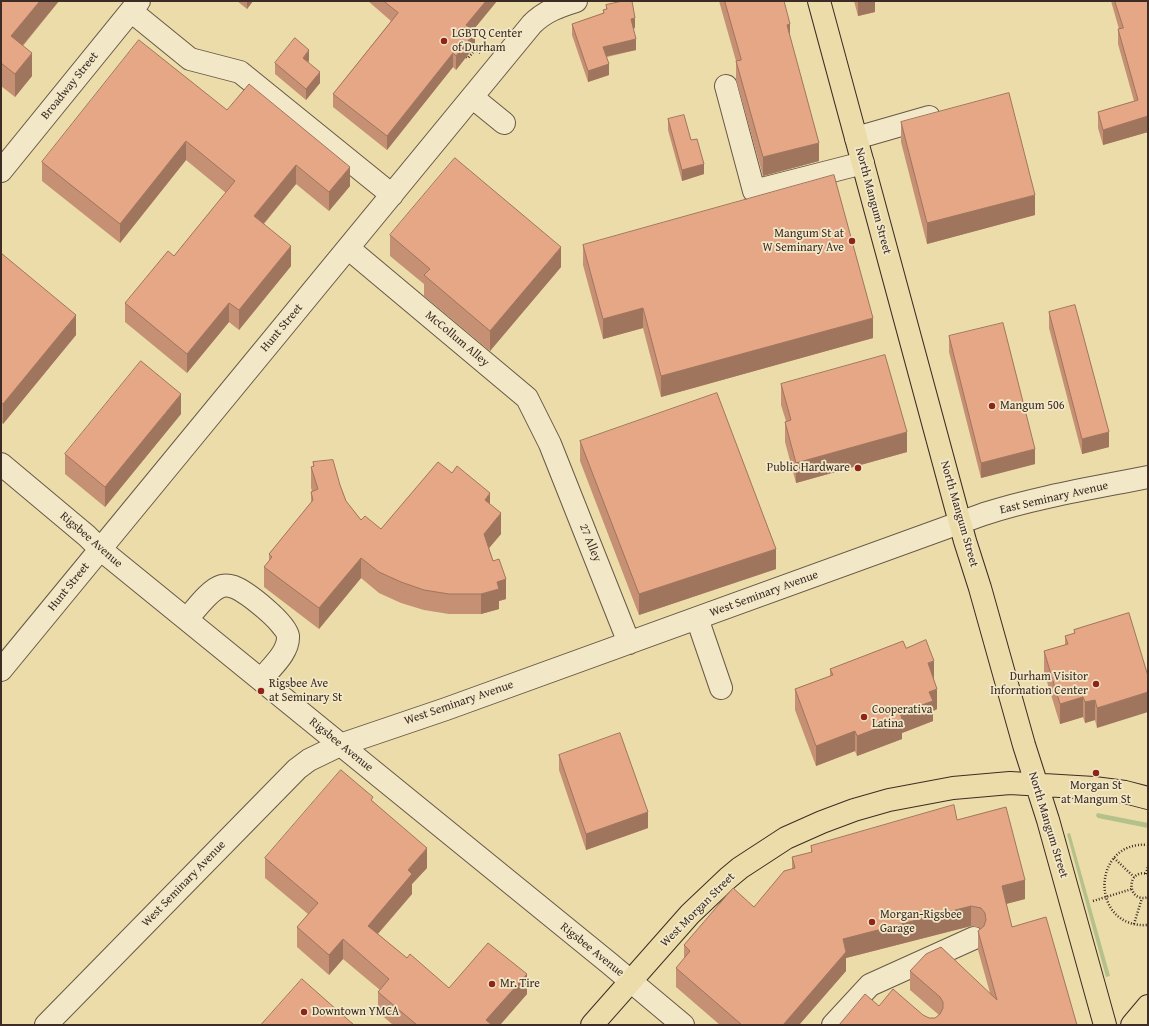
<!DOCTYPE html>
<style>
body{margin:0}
#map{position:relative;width:1149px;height:1026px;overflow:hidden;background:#ebdca9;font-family:"Gentium Book Plus",serif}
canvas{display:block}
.frame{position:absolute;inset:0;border:2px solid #3d2c26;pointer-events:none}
</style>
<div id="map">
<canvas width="1149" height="1026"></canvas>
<div class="frame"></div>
</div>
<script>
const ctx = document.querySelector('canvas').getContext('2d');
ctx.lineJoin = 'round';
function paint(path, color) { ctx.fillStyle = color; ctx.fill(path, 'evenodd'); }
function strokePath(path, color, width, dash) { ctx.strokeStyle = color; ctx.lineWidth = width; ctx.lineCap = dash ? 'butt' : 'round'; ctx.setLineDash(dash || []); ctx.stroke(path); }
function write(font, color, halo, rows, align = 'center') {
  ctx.font = font + ' "Gentium Book Plus",serif'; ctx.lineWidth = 3.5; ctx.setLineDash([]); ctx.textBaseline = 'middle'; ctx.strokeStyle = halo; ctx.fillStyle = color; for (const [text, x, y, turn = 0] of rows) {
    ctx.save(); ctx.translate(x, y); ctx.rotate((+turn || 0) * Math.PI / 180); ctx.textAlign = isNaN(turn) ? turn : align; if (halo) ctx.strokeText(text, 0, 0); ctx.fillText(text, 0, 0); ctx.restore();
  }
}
const green = new Path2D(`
 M1097,813l51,10v5l-50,-10 -2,-2z
 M1070,833l40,143 -4,1 -39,-143z`);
const path = new Path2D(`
 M466,57l2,1 7,-8 5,3
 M1148,845c-57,-5 -59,84 0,80
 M1114,858l20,19
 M1146,874l2,-8
 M1148,874c-23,-6 -21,30 0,23
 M1093,901l39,-12
 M1134,924l8,-26`);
const minor = new Path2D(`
 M131,11l59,48 50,13 152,123
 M726,86l28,105 109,-28
 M472,97l32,26
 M856,138l73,-21
 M1,171l138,-170
 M348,248l179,150 23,46 79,199
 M1,464l86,72 13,13 509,414 74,62
 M697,618l24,70
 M187,619c8,-9 23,-30 35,-33 4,-1 9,0 12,1 13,5 52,36 54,49 1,17 -18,32 -27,44
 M1,670l531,-646c13,-13 28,-18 44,-23
 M46,1025l251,-256 12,-9 31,-15 106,-36 538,-195c53,-17 109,-26 164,-37
 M833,1025l37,-40 104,-47`);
const major = new Path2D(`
 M819,1l146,540 15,47 44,157 24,75 57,205
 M592,1025l98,-111 38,-36 12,-10 46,-30 36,-16 32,-12 35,-10 64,-12 57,-5 84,5 31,4 23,6
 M1132,1025l16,-19`);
const wall = new Path2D(`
 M1,1h58l-36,45 9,30 -17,21 -14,-11z
 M237,1h16l-6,8z
 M368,1h129l-24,29 2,16 -19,24 -3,-3 -66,83 -54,-43v-13l58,-73z
 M719,1h65l6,35 29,125 -56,15 -27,-96v-19z
 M854,1h21v11l-17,4z
 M1111,1h37v131l-45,13 -5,-17v-16l36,-11 -16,-57v-15h1z
 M606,5l29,23 -2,1 3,21 -29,7 2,18 -21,7 -16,-47v-11l31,-11v-3l3,-1z
 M309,61l-1,1 12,21 -14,17 -31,-26v-11z
 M227,110l123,76 -21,25 -33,-27 -32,40 27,42 -52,64 -10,-8 -42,51 -62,-51v-19l49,-47 52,-63 -40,-33 -66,83 -78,-62v-19z
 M668,119l23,21 13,34 -22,7 -14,-51z
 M901,122l134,93 -108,29 -26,-102z
 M390,235l171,32 -71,84 -66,-55v-12l-34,-28z
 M583,245l290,93 -212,59 -18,-69 -40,11 -20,-74z
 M1,253l75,82 -73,89 -2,-2z
 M1049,312l60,135 -27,7 -33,-126z
 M949,336l86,128 -54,14 -32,-126z
 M781,384l126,68 -111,31 -11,-41v-20l1,-1 -5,-16z
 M181,414l-76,93 -40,-33v-20z
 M580,441l196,128 -137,46 -59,-154z
 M313,462l27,23 6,16 15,19 20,9 109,-25 11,30 -12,14 17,51 -7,2v8l-18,5h-32l-25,-4 -23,-7 -22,-10 -18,-15 -42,51 -55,-42v-20l5,-6v-7l42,-51v-11l1,-1 -1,-3v-21l2,-1z
 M1129,613l-32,115 -2,-8 -10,3 -2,-6 -23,7 -16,-52v-21l21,-6v-9l9,-2v-4z
 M906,648l28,31 3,30 -4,2v10l-31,12v6l-45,17 -2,-5 -39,15 -21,-56v-21l35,-13v-7z
 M559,755l89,73 -62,22 -27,-80z
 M373,801l54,67 -15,16v10l-34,40 29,24 42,30 78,6 -27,31h-107l-15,-13v-20l2,-2 -37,-31 -14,16 -32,-28v-20l11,-13 -43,-36v-20z
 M957,820l68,79 -19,5 6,23 65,98h-238l40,-19 44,9 6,3h6l4,-3 -29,-25v-19l80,22 -12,-43v-19l3,-3 -10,-2 -125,32v13l-47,54h-79l-44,-38v-19l8,-9v-14l70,-38 38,-38v-12l19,-4v-7z`);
const shadedWall = new Path2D(`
 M40,1h19l-48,58v-23z
 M247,1h6l-6,8z
 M486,1h11l-31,38v-14z
 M858,1h17v11l-17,4z
 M635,18v10l-4,1v-10z
 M790,24v18l-3,-17z
 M475,32v14l-19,24v-14z
 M636,39v11l-33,7v-10z
 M309,50v11l-6,7v-10z
 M32,53v23l-17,21v-23z
 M453,53v14l-66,83v-14z
 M609,64v11l-21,7v-11z
 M320,72v11l-14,17v-11z
 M1148,116v16l-45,13v-15z
 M186,141v19l-66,83v-19z
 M819,143v18l-56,15v-19z
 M704,164v10l-22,7v-11z
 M296,165v19l-42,51v-19z
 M350,167v19l-21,25v-19z
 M1035,195v20l-108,29v-21z
 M291,246v20l-52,64v-20z
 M561,247v20l-71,84v-20z
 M229,303v19l-42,51v-19z
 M643,308v20l-40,11v-20z
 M76,315v20l-73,89v-20z
 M873,318v20l-212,59v-21z
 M181,394v20l-76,93v-20z
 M907,432v20l-111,31v-20z
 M1109,432v15l-27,7v-15z
 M1035,449v15l-54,14v-15z
 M490,493v20l-5,-13z
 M501,513v21l-17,20v-20z
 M776,549v20l-137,46v-21z
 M361,558v20l-42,51v-21z
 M506,579v20l-7,2v8l-18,5v-20l16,-12z
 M934,661v20l-6,-18z
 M937,689v20l-4,2v10l-31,12v6l-45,17v-20l43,-23 29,-21z
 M1148,692v20l-51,16v-20z
 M1083,697v20l-23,7v-20z
 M1095,700v20l-10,3v-21z
 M855,731v20l-39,15v-20z
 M648,812v16l-62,22v-16z
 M427,848v20l-15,16v10l-44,51v-19l40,-56z
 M1025,880v19l-23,6v-19z
 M971,906v20l-125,32v13l-47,54h-16l60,-86z
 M343,939v20l-14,16v-20z
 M527,974v20l-27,31h-14v-5z`);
const building = new Path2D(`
 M1,1h39l-29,35 21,17 -17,21 -14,-11z
 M384,1h102l-20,24 9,7 -19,24 -3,-3 -66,83 -54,-42 65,-81z
 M623,1h9l3,17 -4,1 5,20 -33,8 6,17 -21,7 -16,-47 32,-11 -1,-3 4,-1 -1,-4z
 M725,1h59l6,23 -3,1 32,118 -56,14 -27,-96 5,-1z
 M1115,1h33v115l-45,14 -5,-18 40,-12 -20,-71 5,-1z
 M295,38l14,12 -6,8 17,14 -14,17 -31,-26z
 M139,40l88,70 22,-26 101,83 -21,25 -33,-27 -42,51 37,30 -52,64 -10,-7 -42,51 -62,-51 43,-52 6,5 61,-75 -49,-40 -66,83 -78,-62z
 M1009,93l26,102 -108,28 -26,-101z
 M684,115l7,25 6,-1 7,25 -22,6 -14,-51z
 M455,158l106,89 -71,84 -66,-56 6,-6 -40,-34z
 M834,175l39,143 -212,58 -18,-68 -40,11 -20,-74z
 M1,253l75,62 -73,89 -2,-2z
 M1075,305l34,127 -27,7 -33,-127z
 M1003,323l32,126 -54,14 -32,-127z
 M885,355l22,77 -111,31 -11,-41 6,-2 -10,-36z
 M141,361l40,33 -76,93 -40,-33z
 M717,393l59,156 -137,45 -59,-153z
 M333,460l7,25 6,16 15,19 4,-4 16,13 57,-67 14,11 5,-7 33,27 -5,7 16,13 -17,21 9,27 6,-2 7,20 -9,3 2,7 -18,5h-32l-25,-4 -23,-8 -22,-10 -18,-14 -42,50 -55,-41 8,-10 -3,-3 44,-54 -2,-8 7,-3 -7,-22 3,-1 -1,-4z
 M1129,613l19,63v16l-51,16 -2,-8 -10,2 -2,-5 -23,7 -16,-53 24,-7 -3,-8 10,-3 -1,-3z
 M926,640l8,21 -6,2 9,26 -8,3 4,9 -33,12 2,6 -45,17 -2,-5 -39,15 -21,-57 38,-14 -3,-6 73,-28 3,7z
 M620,733l28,79 -62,22 -27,-79z
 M341,770l32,27 -2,3 56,48 -19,22 4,4 -44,52 39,32 3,-4 39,34 39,-45 39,31 -41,46 6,5h-75l-39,-33 11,-13 -46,-40 -14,16 -32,-28 21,-24 -53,-45z
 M954,805l3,15 49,-13 19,73 -23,6 10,41 34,-10 31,108h-238l26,-31 14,12 14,-17 30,26 6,3h6l5,-4 3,-6v-6l-3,-5 -30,-26 16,-17 15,-7 56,53 -19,-69 6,-5 2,-6 -1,-7 -4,-5 -10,-2 -128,33 3,13 -63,73h-41l-66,-57 14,-17 -6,-6 49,-57 21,19 30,-36 11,-3 -3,-11 20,-5 -1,-6z
 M302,979l52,46h-93z`);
const markers = [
 [444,41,4,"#8f2418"],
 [852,241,4,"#8f2418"],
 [992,406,4,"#8f2418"],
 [858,468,4,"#8f2418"],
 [1096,684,4,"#8f2418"],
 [261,691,4,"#8f2418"],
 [864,717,4,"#8f2418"],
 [1096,773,4,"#8f2418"],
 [872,922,4,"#8f2418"],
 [492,984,4,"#8f2418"],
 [304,1012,4,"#8f2418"]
];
const poiNames = [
 ["LGBTQ Center",452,34],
 ["of Durham",452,48],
 ["Mangum St at",844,234,"right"],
 ["W Seminary Ave",844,248,"right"],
 ["Mangum 506",1000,406],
 ["Public Hardware",850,468,"right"],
 ["Durham Visitor",1088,677,"right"],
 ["Information Center",1088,691,"right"],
 ["Rigsbee Ave",269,684],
 ["at Seminary St",269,698],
 ["Cooperativa",872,710],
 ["Latina",872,724],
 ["Morgan St",1096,786,"center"],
 ["at Mangum St",1096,800,"center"],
 ["Morgan-Rigsbee",880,915],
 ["Garage",880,929],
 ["Mr. Tire",500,984],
 ["Downtown YMCA",312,1012]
];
const streetNames = [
 ["Broadway Street",70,86,-51],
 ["North Mangum Street",873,201,75],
 ["Hunt Street",282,328,-50],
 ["McCollum Alley",457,339,40],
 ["East Seminary Avenue",1054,498,-13],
 ["North Mangum Street",959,514,74],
 ["Rigsbee Avenue",91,540,41],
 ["27 Alley",590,543,68],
 ["Hunt Street",69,587,-51],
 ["West Seminary Avenue",764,594,-20],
 ["West Seminary Avenue",459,703,-19],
 ["Rigsbee Avenue",341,745,39],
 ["North Mangum Street",1048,825,73],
 ["West Seminary Avenue",184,884,-46],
 ["West Morgan Street",698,910,-45],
 ["Rigsbee Avenue",592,950,39]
];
paint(green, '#b5c18a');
strokePath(minor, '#685847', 24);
strokePath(major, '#3d2c26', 24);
strokePath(path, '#3d2c26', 2.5, [1, 2]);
strokePath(minor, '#f2e8c7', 22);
strokePath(major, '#ebdca9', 22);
paint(wall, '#c59073');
paint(shadedWall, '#a0755e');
paint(building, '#e5a786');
strokePath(building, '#a0755e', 1);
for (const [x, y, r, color] of markers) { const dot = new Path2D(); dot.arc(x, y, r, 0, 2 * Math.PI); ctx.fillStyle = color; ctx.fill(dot); strokePath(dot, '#f2e8c7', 1.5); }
write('12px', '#3d2c26', '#f2e8c7', poiNames, 'left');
write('12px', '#3d2c26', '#f2e8c7', streetNames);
</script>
